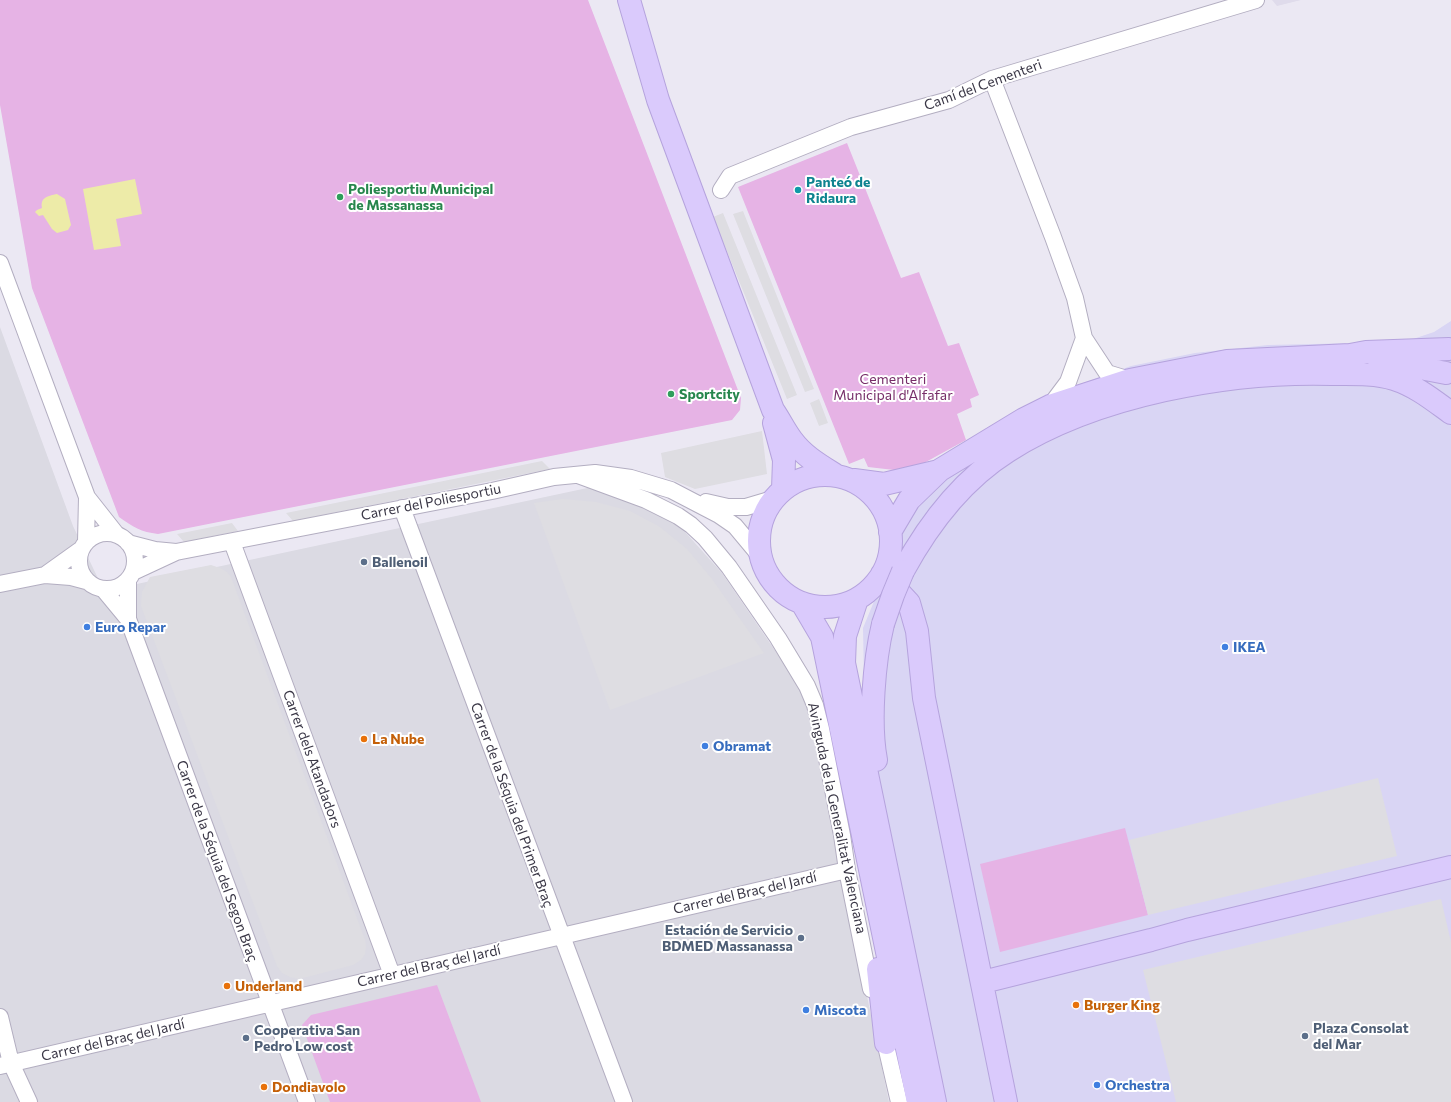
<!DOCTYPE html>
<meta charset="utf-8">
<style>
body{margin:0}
canvas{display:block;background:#ebe8f3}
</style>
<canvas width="1451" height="1102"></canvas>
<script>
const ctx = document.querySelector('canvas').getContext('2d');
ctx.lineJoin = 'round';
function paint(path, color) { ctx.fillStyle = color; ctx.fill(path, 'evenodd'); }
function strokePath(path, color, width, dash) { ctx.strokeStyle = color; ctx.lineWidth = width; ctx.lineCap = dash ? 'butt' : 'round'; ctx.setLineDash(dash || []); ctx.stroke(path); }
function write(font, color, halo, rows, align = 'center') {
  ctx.font = font + ' Commissioner,sans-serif'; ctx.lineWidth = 4; ctx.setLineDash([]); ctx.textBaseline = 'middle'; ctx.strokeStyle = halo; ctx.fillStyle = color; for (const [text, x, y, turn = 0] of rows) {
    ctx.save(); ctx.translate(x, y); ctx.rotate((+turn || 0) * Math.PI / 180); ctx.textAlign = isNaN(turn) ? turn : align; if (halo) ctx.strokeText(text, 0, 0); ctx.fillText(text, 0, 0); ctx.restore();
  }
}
const residential = new Path2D(`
 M1272,0h29l-24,6z`);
const commercial = new Path2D(`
 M1451,321v781h-506l-80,-371 -2,-103 46,-111 60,-78 71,-41 91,-32 64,-13 73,-8 136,-3 30,-10z`);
const industrial = new Path2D(`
 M0,327l73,199 31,65 488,-104 76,26 54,60 82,120 85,409h-889z`);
const green = new Path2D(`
 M0,0h588l153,398 -1,12 -8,10 -574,114c-17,-2 -25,-7 -39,-17l-87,-229 -32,-183z
 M847,143l54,135 18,-6 29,74 11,-3 20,52 -9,4 2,8 -15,7 9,26 -42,23 -21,8 -35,-4 -4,-9 -15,6 -111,-277z
 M1125,828l23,87 -148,37 -20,-88z
 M437,985l44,117h-151l-28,-77 9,-10z`);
const parking = new Path2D(`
 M743,211l71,178 -9,3 -72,-178z
 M723,213l74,182 -10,4 -74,-182z
 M819,399l9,24 -9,3 -9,-23z
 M762,431l5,43 -72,15 -30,-12 -4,-24z
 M542,461l8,8 -257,52 -7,-8z
 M563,499l33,3 34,9 30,16 27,22 25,30 52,74 -154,57 -76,-207z
 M232,523l6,8 -54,11 -7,-8z
 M211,565l9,3 7,4 4,5 134,363 1,6 -1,8 -4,6 -8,5 -54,14 -9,-2 -8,-4 -5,-7 -136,-360 1,-14 8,-15z
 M1378,778l19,78 -249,59 -19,-75z
 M1441,899l10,43v160h-275l-33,-132z`);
const water = new Path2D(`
 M135,179l7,35 -26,5 5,27 -27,4 -11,-61z
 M57,194l8,5 6,26 -3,5 -11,3 -5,-4 -9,-14 -4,1 -4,-4 2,-2 5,-2c-2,-11 6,-12 15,-14z`);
const street = new Path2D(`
 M992,79l61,158 22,61 9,40 23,35 23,7
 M721,190l9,-14 121,-49 98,-27 43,-21 264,-79
 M0,263l87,234 30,38
 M1050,406l18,-24 16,-44
 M578,475l68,25 32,16 13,9 14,13 24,29 49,71 29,48 8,19 6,24 21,106 5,35 24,119
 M706,502l22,5h18l27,-8
 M402,508l222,594
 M79 561a28 28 0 1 1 56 0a28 28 0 1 1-56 0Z
 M86,542l1,-45
 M232,542l160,433
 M128,543l27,7 21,2 316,-61 62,-14 41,-4 36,5 40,12 48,25 16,11 25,30
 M133,572l43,-20
 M45,575l35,-25
 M0,584l45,-9 26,2 15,4
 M104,590l24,29 179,483
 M128,619v-39
 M0,1017l11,46 18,39
 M883,1033l16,69
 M0,1066c282,-66 564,-132 847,-196`);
const secondary = new Path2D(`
 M629,0l29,100 115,310c7,10 12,21 19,30 11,15 26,24 42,34
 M1379,360l67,13
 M774,423l10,37 -1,29
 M759 541a66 66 0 1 1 132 0a66 66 0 1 1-132 0Z
 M854,480l30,4 55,-13
 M890,532l19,-32 31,-30 84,-51 26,-13 80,-26 97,-19 123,-6 16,-3 83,-3
 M903,571c25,-46 59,-91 105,-120 88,-56 220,-80 324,-77 20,0 43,-1 62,5 22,7 39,21 57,34
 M882,574l27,29 8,28 7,67 82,404
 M857,599l-12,37 -1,27 91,439
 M802,603l20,34 96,465
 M876,760c-7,-37 -2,-99 7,-136
 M878,969l8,74
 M983,982l168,-42 36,-10 264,-63`);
const secondaryBridge = new Path2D(`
 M883,624l10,-29 10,-24`);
const markers = [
 [798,190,4,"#0f9aa8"],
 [340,197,4,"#2e9e5b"],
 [671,394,4,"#2e9e5b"],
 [364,562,4,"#5c6f8a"],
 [87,627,4,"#3f7fe0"],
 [1225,647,4,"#3f7fe0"],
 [364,739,4,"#e8710a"],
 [705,746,4,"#3f7fe0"],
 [801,938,4,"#5c6f8a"],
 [227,986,4,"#e8710a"],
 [1076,1005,4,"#e8710a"],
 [806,1010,4,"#3f7fe0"],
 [1305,1036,4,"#5c6f8a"],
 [246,1038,4,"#5c6f8a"],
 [1097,1085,4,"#3f7fe0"],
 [264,1087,4,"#e8710a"]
];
const streetNames = [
 ["Camí del Cementeri",983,85,-20],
 ["Carrer del Poliesportiu",431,502,-11],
 ["Carrer dels Atandadors",312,759,70],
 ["Carrer de la Séquia del Primer Braç",512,805,70],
 ["Avinguda de la Generalitat Valenciana",837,818,78],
 ["Carrer de la Séquia del Segon Braç",217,861,70],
 ["Carrer del Braç del Jardí",745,893,-13],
 ["Carrer del Braç del Jardí",429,966,-13],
 ["Carrer del Braç del Jardí",113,1040,-13]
];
const cultureNames = [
 ["Panteó de",806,182],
 ["Ridaura",806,198]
];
const leisureNames = [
 ["Poliesportiu Municipal",348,189],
 ["de Massanassa",348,205],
 ["Sportcity",679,394]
];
const parkNames = [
 ["Cementeri",893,379],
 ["Municipal d'Alfafar",893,395]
];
const serviceNames = [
 ["Ballenoil",372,562],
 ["Estación de Servicio",793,930,"right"],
 ["BDMED Massanassa",793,946,"right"],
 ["Plaza Consolat",1313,1028],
 ["del Mar",1313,1044],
 ["Cooperativa San",254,1030],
 ["Pedro Low cost",254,1046]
];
const shopNames = [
 ["Euro Repar",95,627],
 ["IKEA",1233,647],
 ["Obramat",713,746],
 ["Miscota",814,1010],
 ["Orchestra",1105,1085]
];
const foodNames = [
 ["La Nube",372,739],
 ["Underland",235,986],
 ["Burger King",1084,1005],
 ["Dondiavolo",272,1087]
];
paint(residential, '#dfdbeb');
paint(commercial, '#d9d5f4');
paint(industrial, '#dbdae3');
paint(green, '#e6b3e5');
paint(parking, '#dedde2');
paint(water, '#edeba8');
strokePath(street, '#b3aec1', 18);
strokePath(secondary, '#b5a3dd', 24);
strokePath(street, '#fff', 16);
strokePath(secondary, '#dacafc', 22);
strokePath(secondaryBridge, '#b5a3dd', 24, []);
strokePath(secondaryBridge, '#dacafc', 22);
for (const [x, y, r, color] of markers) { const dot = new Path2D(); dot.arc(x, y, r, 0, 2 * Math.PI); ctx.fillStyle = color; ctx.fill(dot); strokePath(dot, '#fff', 1.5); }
write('14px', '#3a3746', '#fff', streetNames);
write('bold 14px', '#0d838f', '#fff', cultureNames, 'left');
write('bold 14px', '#27864d', '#fff', leisureNames, 'left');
write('14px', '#762d68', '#fff', parkNames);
write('bold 14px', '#4e5e75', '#fff', serviceNames, 'left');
write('bold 14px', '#366cbe', '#fff', shopNames, 'left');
write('bold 14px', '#c56008', '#fff', foodNames, 'left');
</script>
